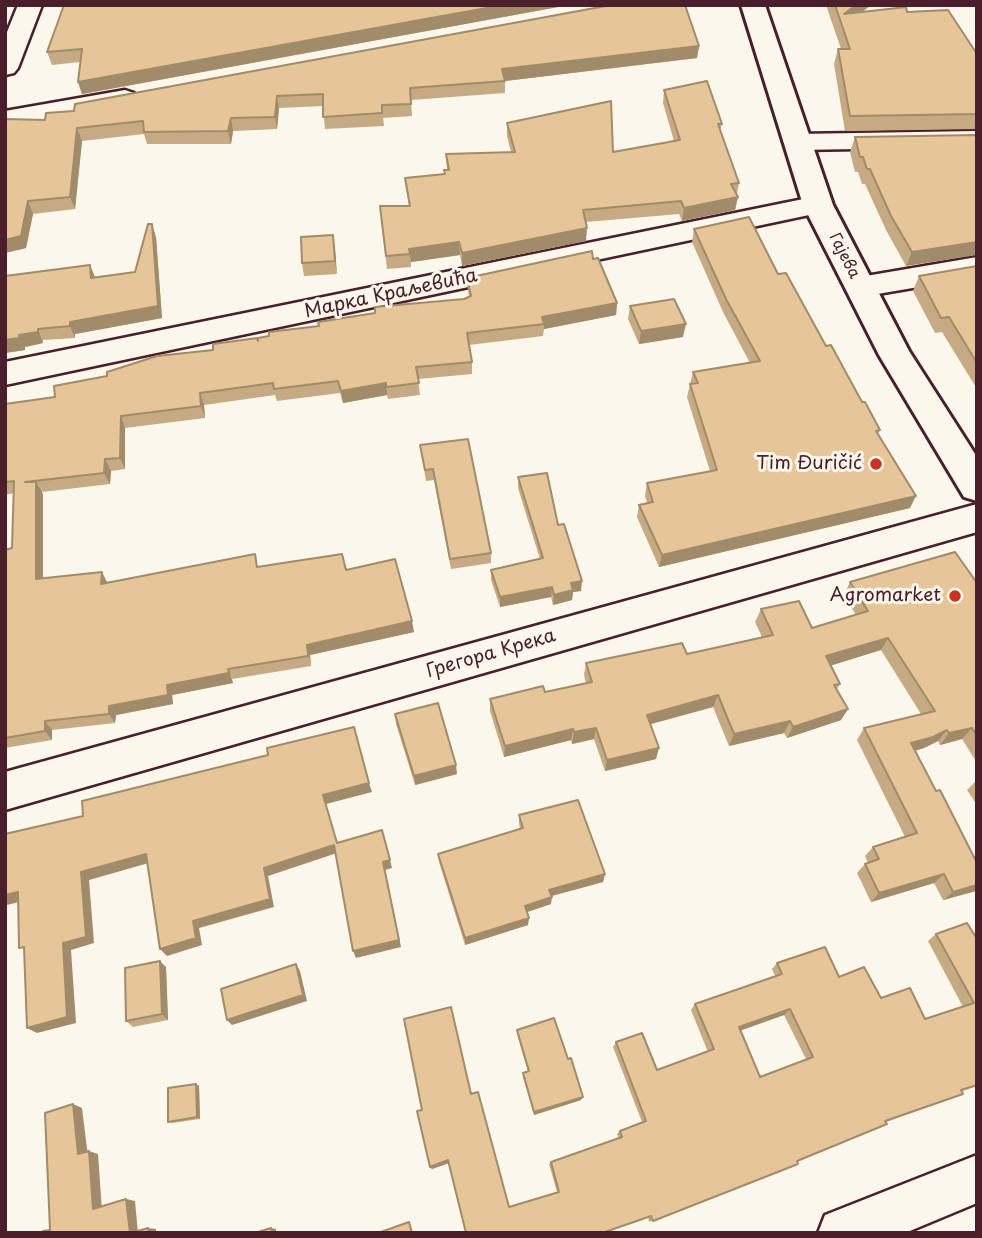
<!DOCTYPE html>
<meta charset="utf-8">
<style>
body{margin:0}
#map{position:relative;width:982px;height:1238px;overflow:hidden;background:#fbf7ec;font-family:"Playpen Sans",sans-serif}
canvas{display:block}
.frame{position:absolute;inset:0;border:7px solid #4a1f2b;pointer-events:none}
</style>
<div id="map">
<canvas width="982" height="1238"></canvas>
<div class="frame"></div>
</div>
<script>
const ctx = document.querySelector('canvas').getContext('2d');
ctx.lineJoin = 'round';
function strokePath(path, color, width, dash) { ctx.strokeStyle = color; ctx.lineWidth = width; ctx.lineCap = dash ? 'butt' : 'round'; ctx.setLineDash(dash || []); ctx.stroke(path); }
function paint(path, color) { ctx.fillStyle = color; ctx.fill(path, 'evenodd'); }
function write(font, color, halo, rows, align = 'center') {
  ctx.font = font + ' "Playpen Sans",sans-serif'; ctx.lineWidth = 6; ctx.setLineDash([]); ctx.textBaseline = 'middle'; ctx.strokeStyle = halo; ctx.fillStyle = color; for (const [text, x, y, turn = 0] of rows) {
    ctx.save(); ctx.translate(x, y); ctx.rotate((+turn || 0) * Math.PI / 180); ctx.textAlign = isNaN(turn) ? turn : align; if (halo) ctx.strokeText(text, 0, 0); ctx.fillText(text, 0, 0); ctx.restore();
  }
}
const minor = new Path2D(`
 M18,5h24l-24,63 -4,5 -9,2v-38z
 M125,90l9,3 4,5 -4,5 -129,24v-16z
 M977,131v16l-179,3 -9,-2 -4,-6 4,-6 9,-2z
 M818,196l10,3 4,6 -4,6 -823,174v-23z
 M977,257v20l-117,20 -10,-3 -5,-7 5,-7 10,-3z
 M977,504v28l-972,278v-38z
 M977,1155v48l-72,30h-87l7,-18z`);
const tertiary = new Path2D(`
 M741,5h24l68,200 76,146 68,106v44l-13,-4 -85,-142 -76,-150z`);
const wall = new Path2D(`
 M64,5h505l-487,89 -4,-12 2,-20 -28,3 -5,-13z
 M826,5h45l-9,7h45l70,42v75l-132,2 -11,-67 4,-15h3z
 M699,46l-2,12 -192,23v12l-94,7 1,16 -29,2 1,8 -59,3 -2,-23 -44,2 -2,21 -44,2 -2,13h-84l-3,-10 -62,7 -7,68 -42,5 -7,34 -21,5v-134l40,1z
 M664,90l58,34 -2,7 19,52 -2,11 1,3 -3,13 -53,11 -3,-7 -93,8v19l-124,25 -2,-11 -49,7v5l-24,2 -7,-63h29l-4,-28 39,-4 3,-4 -1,-16 65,-2 -4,-16v-13l106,29 61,-11 -11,-38z
 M977,135l-71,131 -20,-36 -21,-46h-3l-4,-12h-3l-5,-20 5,-15z
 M694,229l84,45 48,72 54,84 -2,4 32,74 -251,59 -22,-50 2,-12 8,-2 -2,-7 2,-13 63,-12 -23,-74 6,-25 57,-9 -27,-51 -31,-70z
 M333,235l4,39 -33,2 -2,-13z
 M156,237l6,81 -87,16v4l-32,2v3l-18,4v3l-20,3v-77l90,1 40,-5z
 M593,259l24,44 -1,12 -72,14 -1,7 -74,9 3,17v12l-54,5 2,16 -32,4 -1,-4 -44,8 -3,-10 -63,8 -2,-6 -71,10 1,13 -80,10v41l-14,2 -1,13 -68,8 1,86 64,5 152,-16 87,3 68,62 -104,23 1,11 -79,13 1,4 -61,12 1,9 -57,11 -1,8 -63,7v10l-47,8v-198l7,-2 2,-55 -9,2v-91l50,-7 52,-21 162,-40 50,-10 145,-27 5,-2 -1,-7 -1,-12z
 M977,266v123l-35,-57 -7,1 -22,-42 6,-15z
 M630,306l53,31 -44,7 -11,-25z
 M420,445l71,108v10l-40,6 -17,-89 -8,1z
 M518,477l40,48 23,66 -8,1 -1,8 -19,5 -2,-8 -51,10 -9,-27v-10l49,-11 -22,-71z
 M850,582l127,1v180l-15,-24 -22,6 -2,-4 -14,7 -9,3 21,40 41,72v28h-1l-33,9 -9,-17 -63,19 -14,-29 8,-9 3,-1 -3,-7 8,-9 32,-10 -48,-97 7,-12 57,-14 -40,-64 -50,15 9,19 -3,5 11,20 -7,11 -54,18 -3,-5 -55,13 -16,-39 -63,17 6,35 -51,12 -11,-32 -22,5 -1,-4 -67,17 -14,-46v-12l55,-7 41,-9 -2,-8 2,-12 101,-9 75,-17 -7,-15 6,-13 51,19 44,-13 -12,-20z
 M395,714l62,60 -42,11 -19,-61z
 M977,780v25l-10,-15z
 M519,815l86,59 -2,8 -52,14v8l-24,8 1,13 -63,20 -26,-83 -1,-8 82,-25 -1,-6z
 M936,934l41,5v147l-15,5 -9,7 -67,24 -237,100 -1,-5 -182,16 -17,-70 -17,6 -2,-2 41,-73 38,113 48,-15 -8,-28 2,-2 68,-24 -2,-4 3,-3 22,-9 -29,-75 3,-5 41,28 51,-18 -17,-42 4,-6 80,-28 -3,-7 5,-6 62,14 86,42 38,-12 -35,-66zM784,1015l22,44 -46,18 -20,-47z
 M166,967l2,53 -35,7 -7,-6z
 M517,1030l51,29 13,41 -47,15 -11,-38v-4l5,-1 -11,-38z
 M196,1084l3,2 1,33 -28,4 -4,-1z`);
const shadedWall = new Path2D(`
 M503,5h66l-487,89 -4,-12z
 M856,5h15l-29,22 2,-13z
 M699,46l-2,12 -192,23 -3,-12z
 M277,96l2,12 -2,21 -2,-12z
 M231,118l2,13 -2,13 -3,-13z
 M77,128l5,13 -7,68 -5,-12z
 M738,197l-3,13 -53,11 2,-13z
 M28,201l5,13 -7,34 -21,5v-13z
 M152,224l4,13 6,81 -87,16v4l-5,-12v-4l88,-16z
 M587,228l-1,13 -124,25v-13z
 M333,235l2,13 2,26 -2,-13z
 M459,242l1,13 -49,7 -2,-13z
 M977,242v13l-71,11 6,-14z
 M90,265l5,12 -4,1z
 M617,303l-1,12 -72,14v-5l-2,-7z
 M686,324l-3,13 -44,7 2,-13z
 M38,329l5,14 -18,4v3l-20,3v-13z
 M386,383l1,12 -44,8 -2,-12z
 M200,393l4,12 1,13 -4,-12z
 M121,416l4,12v41l-5,-11z
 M105,459l6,12 -1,13 -6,-11z
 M36,482l7,12v96l-7,-11z
 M916,496l-6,12 -251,59 3,-12z
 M102,572l5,10v13l-6,-11z
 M582,581l-1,10 -8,1 -1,8 -19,5 1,-10 17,-12z
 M552,587l-1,10 -51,10v-10z
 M412,621l2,11 -104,23 1,11 -4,-21z
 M888,638l-7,12 -61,19 6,-13z
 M228,669l5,14 -61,12 1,9 -57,11 -1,8 -6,-9v-8l58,-21z
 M718,695l-5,12 -69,19 3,-11z
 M848,709l-7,11 -54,18 6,-11z
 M45,721l7,9v10l-7,-9z
 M790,721l-6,12 -55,13 5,-12z
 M596,728l-2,11 -22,5 2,-12z
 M972,728l-10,11 -22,6 9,-12z
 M573,729l-2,11 -67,17 1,-11z
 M947,730l-9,11 -14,7 -21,6 8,-11z
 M659,748l-3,11 -51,12 2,-11z
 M456,765l1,9 -42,11 -1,-9z
 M369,783l3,9 -46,12 -3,-9z
 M334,845l3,8 -69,23 6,31 -75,21 3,17 -35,11 -7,-7 33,-28 71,-53z
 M146,854l6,8 -63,18 5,63 -23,7 5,73 -39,10 -10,-5 36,-85 18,-71z
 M390,860l2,8 -7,2 16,77 -45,11 -3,-7 30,-89z
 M605,874l-2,8 -55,15 1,-7z
 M944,874l-10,9 -63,19 8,-9z
 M977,885l-1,6 -33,9 10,-8z
 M18,892l9,8 -20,5 -2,-1v-9z
 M552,897l-1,7 -27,9 1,-7z
 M529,918l-1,7 -63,20v-7z
 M160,961l6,6 2,53 -6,-6z
 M296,964l4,7 7,30 -75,24 -5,-5z
 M790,1009l-6,6 -50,18 5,-6z
 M196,1084l3,2 1,33 -3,-2z
 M583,1097l-2,3 -47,15v-3z
 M73,1104l9,4 6,49 -10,-3z
 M89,1151l9,3 4,57 -9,-2z
 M448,1160l1,3 -17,6 -2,-2z
 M126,1199l9,2 3,32h-8z
 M148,1228l8,1v4h-7z
 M271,1228l5,1v4h-4z`);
const building = new Path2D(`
 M64,5h439l-425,77 4,-33 -35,3z
 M611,5h74l14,41 -197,23 3,12 -95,7 1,16 -29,1v8l-59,4v-23l-46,2 -2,21 -44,1 -3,13 -84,1 -1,-11 -66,7 -7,69 -42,4 -7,35 -16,4v-121l40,1 1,-7 28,-2 1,-7z
 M835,5h21l-12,9 62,-7 1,5 41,-2 29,44v60l-127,2 -12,-67h12z
 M707,81l15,43h-4l21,59 -8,1 7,13 -54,11 -3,-7 -98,9 4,18 -125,25 -3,-11 -50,7 1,5 -24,2 -6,-50h30l-5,-28 40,-4 -1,-4h5l-3,-16 69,-2 -8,-29 104,-22 2,51 67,-12 -16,-50z
 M977,135v107l-65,10 -21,-36 -21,-47h-3l-4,-12h-3l-5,-20z
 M749,217l29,57 8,-1 40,73 5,-1 31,57h3l15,28 -4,1 40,65 -254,59 -23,-50 14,-3 -6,-19 70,-13 -27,-86 8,-1 -5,-11 67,-11 -34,-62 -32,-70z
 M148,224h4l6,82 -88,16v4l-32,3v3l-19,3v3l-14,2v-64l85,-11 1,13 44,-6z
 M333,235l2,26 -33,2 -1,-26z
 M592,251l1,8 5,-1 19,45 -75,14 2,7 -77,9 5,29 -56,5 3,16 -33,4v-4l-45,8 -3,-10 -64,8 -1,-6 -73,10 1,13 -80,10 -1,42 -15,1 -1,14 -79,9h11v97l66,-7 -1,12 154,-30 2,13 85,-13 4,16 49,-11 17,62 -105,24 1,11 -80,13 1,4 -62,12 1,10 -59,11v8l-64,7v10l-40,7v-188l7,-2 2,-67 -9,1v-78l50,-7 -1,-11 53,-10v-4l50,-16 56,-6v-6l44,-6 1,3v-3l11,-2v-4l50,-6 -1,-4 57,-9v-6l89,-8 7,-3 -4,-18z
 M977,266v97l-28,-46 -8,1 -22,-42z
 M674,299l12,25 -45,7 -11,-25z
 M468,439l23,114 -41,6 -17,-90 -8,1 -5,-25z
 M547,473l11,52 6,-1 18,57 -11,2 2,7 -19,5 -2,-8 -52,10 -9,-27 52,-12 -25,-81z
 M955,552l22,31v153l-5,-8 -23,5 -2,-3 -14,7 -22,6 25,48 4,-1 37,73v22l-24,7 -9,-18 -65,19 -14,-29 14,-5 -6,-12 44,-14 -53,-105 71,-17 -47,-73 -62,18 14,28 -6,1 14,24 -55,18 -3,-6 -56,13 -16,-39 -71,20 12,33 -52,12 -11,-32 -22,4 -1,-3 -68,17 -15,-47 53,-13 2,6 47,-10 -6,-19 96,-20 5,11 86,-19 -12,-26 38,-8 13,27 56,-17 -18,-29z
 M438,703l18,62 -42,11 -19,-62z
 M354,727l15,56 -46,12 14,48 45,-13 8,30 -7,2 16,78 -46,11 -19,-106 -70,23 6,31 -77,22 3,17 -36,11 -14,-95 -65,18 5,65 -23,6 4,74 -40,11 -3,-81 -5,1 -1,-56 -13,3v-61l78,-18 -1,-15 186,-46 -1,-7z
 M578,800l27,74 -56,16 3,7 -27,9 4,12 -64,20 -27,-84 85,-26 -4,-13z
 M967,923l10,16v146l-16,5 2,4 -78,27 2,3 -90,37 1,3 -145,57 -2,-5 -49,17h-136l-18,-73 -18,7 -13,-56 5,-1 -18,-91 47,-12 20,87 7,-2 31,115 50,-15 -8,-30 71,-25 -2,-6 26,-10 -30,-79 26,-9 15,37 57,-21 -19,-45 87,-30 -5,-11 48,-16 14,30 25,-10 17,31 29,-10 15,31 49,-16 -38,-69zM790,1009l23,48 -53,20 -21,-50z
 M160,961l2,53 -36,7 -1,-53z
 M296,964l7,31 -76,25 -6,-31z
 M554,1018l14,41 3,-1 12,39 -49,15 -11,-39 6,-2 -12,-41z
 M196,1084l1,33 -29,5v-34z
 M73,1104l5,50 11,-3 4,58 33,-10 4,34h-87v-2l7,-1 -5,-117z
 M409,1222l3,11h-34z
 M148,1228l1,5h-18z
 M271,1228l1,5h-17z`);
const markers = [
 [876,464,7,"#c8321e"],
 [955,596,7,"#c8321e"]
];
const farStreetnames = [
 ["Гајева",844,256,63]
];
const streetNames = [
 ["Марка Краљевића",391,294,-12],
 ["Грегора Крека",491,654,-16]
];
const poiNames = [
 ["Tim Đuričić",862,464],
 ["Agromarket",941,596]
];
strokePath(minor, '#4a1f2b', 5);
strokePath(tertiary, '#4a1f2b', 6);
paint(minor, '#fbf7ec');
paint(tertiary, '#fbf7ec');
paint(wall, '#c6aa83');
paint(shadedWall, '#a18b6a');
paint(building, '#e6c698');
strokePath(building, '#a18b6a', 2);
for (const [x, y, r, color] of markers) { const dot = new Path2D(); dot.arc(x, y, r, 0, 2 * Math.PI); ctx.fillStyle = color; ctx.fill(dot); strokePath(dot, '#fbf7ec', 2.5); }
write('16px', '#4a1f2b', '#fbf7ec', farStreetnames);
write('19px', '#4a1f2b', '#fbf7ec', streetNames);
write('19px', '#4a1f2b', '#fbf7ec', poiNames, 'right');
</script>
